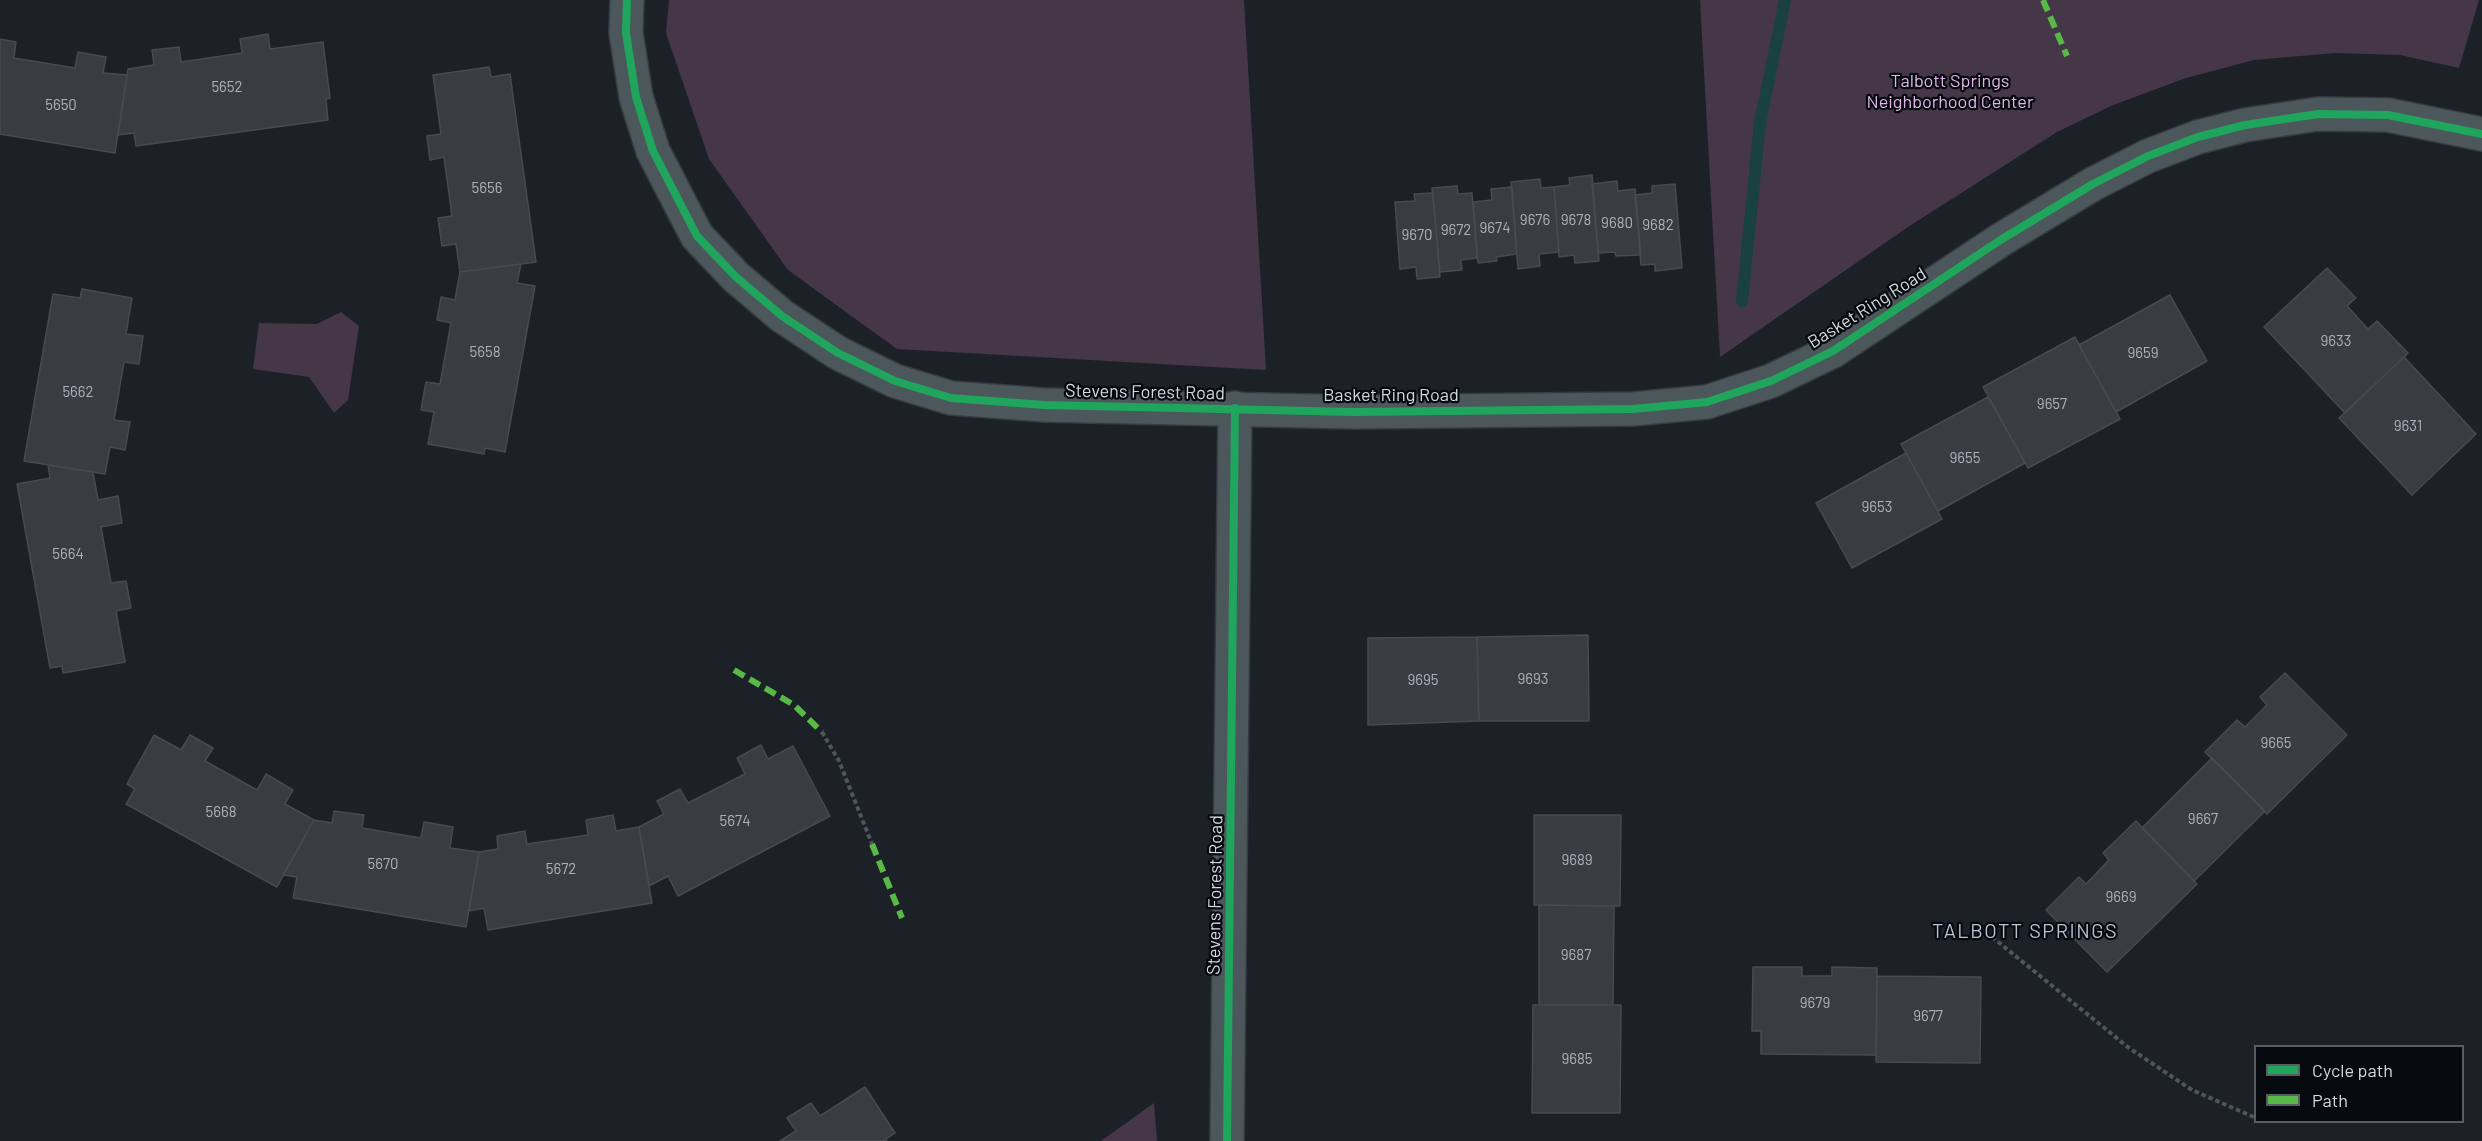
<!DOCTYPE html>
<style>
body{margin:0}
#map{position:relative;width:2482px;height:1141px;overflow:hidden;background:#1c2127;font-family:Barlow,sans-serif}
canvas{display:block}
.legend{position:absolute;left:2254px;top:1045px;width:210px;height:78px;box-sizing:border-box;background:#060a0f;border:2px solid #585d63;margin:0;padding:8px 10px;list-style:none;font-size:18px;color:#d3d9e1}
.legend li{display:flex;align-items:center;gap:12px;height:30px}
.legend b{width:30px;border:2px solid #585d63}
</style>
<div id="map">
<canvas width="2482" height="1141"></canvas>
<ul class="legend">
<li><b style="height:8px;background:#20a55d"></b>Cycle path</li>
<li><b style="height:8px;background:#58b947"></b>Path</li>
</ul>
</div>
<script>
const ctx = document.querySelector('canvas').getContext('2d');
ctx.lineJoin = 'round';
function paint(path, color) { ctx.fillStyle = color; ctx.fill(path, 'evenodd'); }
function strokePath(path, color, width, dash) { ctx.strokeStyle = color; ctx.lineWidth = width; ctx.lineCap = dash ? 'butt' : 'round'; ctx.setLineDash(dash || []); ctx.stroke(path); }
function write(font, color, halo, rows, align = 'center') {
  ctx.font = font + ' Barlow,sans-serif'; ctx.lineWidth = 4.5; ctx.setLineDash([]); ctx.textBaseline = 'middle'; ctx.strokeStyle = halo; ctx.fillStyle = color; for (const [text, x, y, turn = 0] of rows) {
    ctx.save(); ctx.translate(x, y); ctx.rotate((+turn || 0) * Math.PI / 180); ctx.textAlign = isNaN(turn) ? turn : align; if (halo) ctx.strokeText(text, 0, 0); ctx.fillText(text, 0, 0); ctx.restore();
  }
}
const green = new Path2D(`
 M669,0h575l22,370 -369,-21 -109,-79 -79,-111 -43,-126z
 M1700,0h779l-20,68 -59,-13 -65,-2 -81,7 -68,18 -73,27 -56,27 -146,93 -191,132z
 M341,312l18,14 -11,74 -14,13 -25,-36 -56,-8 6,-46 58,1z
 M1154,1103l3,38h-56z`);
const stream = new Path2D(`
 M1742,301l18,-178 25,-123`);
const building = new Path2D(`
 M268,34l2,15 53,-7 7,56 -4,1 2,21 -192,26 -2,-13 -16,2 10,-66 26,-4 -2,-15 27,-3 2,15 61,-9 -2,-14z
 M0,39l16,3 -2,16 61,10 3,-16 28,5 -3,16 24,2 -12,78 -115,-19z
 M489,67l2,10 19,-3 26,188 -76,10 -4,-28 -14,2 -4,-28 14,-2 -8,-59 -14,3 -3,-24 14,-2 -8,-59z
 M1592,175l7,86 -24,2 -1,-8 -15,2 -5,-70 16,-2 -1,-7z
 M1540,179l1,9 13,-1 5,65 -20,2 1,12 -22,3 -7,-87z
 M1617,181l1,10 17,-2 6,66 -25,1 -1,-4 -17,1 -6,-69z
 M1675,184l7,84 -27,3v-7l-14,1 -6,-70 17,-2v-7z
 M1457,186l1,8 14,-1 5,65 -16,2 1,10 -22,2 -8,-84z
 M1512,187l5,67 -21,3 1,4 -19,2 -5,-61 19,-2 -1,-11z
 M1433,193l7,84 -23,2 -1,-12 -16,2 -5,-67 20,-1 -1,-7z
 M521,264l-4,19 18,3 -30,166 -20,-4 -1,6 -56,-10 6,-32 -13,-2 5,-28 14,2 11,-61 -14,-3 4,-23 14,3 5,-28z
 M2327,268l29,30 -9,8 21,23 9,-8 31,32 -63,60 -81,-86z
 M82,289l50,9 -6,36 17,2 -4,28 -15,-2 -10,58 16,2 -5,28 -15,-3 -5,27 -81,-13 29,-167 27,4z
 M2170,295l37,66 -91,51 -37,-67z
 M2075,337l45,82 -92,49 -45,-81z
 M2404,357l72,77 -64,61 -73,-77z
 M1988,397l37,66 -87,48 -37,-67z
 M1906,453l36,66 -90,49 -36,-65z
 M48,465l45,7 5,28 20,-4 4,27 -21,4 10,56 15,-2 5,27 -15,3 9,51 -62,11 -1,-7 -12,2 -33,-184 33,-6z
 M1588,635l1,86h-110l-2,-84z
 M1477,637l2,84 -111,4v-87z
 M2285,673l62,62 -80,79 -62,-62 32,-32 8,7 22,-22 -7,-8z
 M154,735l27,15 9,-15 23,13 -8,13 52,29 9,-16 27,16 -8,14 29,16 -37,67 -151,-83 9,-15 -8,-5z
 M761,745l7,14 25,-13 37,70 -152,80 -10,-20 -19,10 -10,-59 25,-13 -7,-13 23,-12 8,14 57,-29 -8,-16z
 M2212,758l53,53 -71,70 -52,-53z
 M334,811l30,4 -2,13 59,10 3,-16 29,5 -3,21 29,4 -13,75 -173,-29 4,-21 -14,-2 31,-55 18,3z
 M613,815l3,16 23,-4 13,76 -164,27 -4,-22 -15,3 10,-59 19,-3 -1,-13 28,-5 2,13 61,-9 -2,-15z
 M1534,815h87l-1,91 -86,-1z
 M2136,821l61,63 -90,88 -61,-62 33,-33 7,7 23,-24 -6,-7z
 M1539,905l75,1 -1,99h-74z
 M1753,967h49v9h30v-9l45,1 -1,87 -115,-1v-23h-9z
 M1877,976l104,1 -1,86 -104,-1z
 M1533,1005h88l-1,108h-88z
 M865,1087l30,46 -9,6 1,2h-107l16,-10 -9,-13 24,-15 9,13z`);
const path = new Path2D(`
 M822,732l17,29 33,83
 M1992,937l137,111 63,42 64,28`);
const street = new Path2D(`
 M627,0l-1,33 10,64 17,54 44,85 39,41 46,39 56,37 57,28 56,17 93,7 309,7 280,-3 74,-7 64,-21 62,-30 169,-112 91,-55 55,-28 50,-19 47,-12 73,-11 70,1 94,19
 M1227,1141l8,-733`);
const quiet = new Path2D(`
 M2043,0l24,56
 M734,670l60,35 28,27
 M872,844l30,74`);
const cycleway = new Path2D(`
 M627,0l-1,33 10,64 17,54 44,85 39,41 46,39 56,37 57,28 56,17 93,7 309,7 280,-3 74,-7 64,-21 62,-30 169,-112 91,-55 55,-28 50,-19 47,-12 73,-11 70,1 94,19
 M1227,1141l8,-733`);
const numberNames = [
 ["5652",227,87],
 ["5650",61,105],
 ["5656",487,188],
 ["9676",1535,220],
 ["9678",1576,220],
 ["9680",1617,223],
 ["9682",1658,225],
 ["9674",1495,228],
 ["9672",1456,230],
 ["9670",1417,235],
 ["9633",2336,341],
 ["5658",485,352],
 ["9659",2143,353],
 ["5662",78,392],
 ["9657",2052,404],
 ["9631",2408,426],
 ["9655",1965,458],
 ["9653",1877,507],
 ["5664",68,554],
 ["9693",1533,679],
 ["9695",1423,680],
 ["9665",2276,743],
 ["5668",221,812],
 ["9667",2203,819],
 ["5674",735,821],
 ["9689",1577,860],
 ["5670",383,864],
 ["5672",561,869],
 ["9669",2121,897],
 ["9687",1576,955],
 ["9679",1815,1003],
 ["9677",1928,1016],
 ["9685",1577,1059]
];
const parkNames = [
 ["Talbott Springs",1950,81],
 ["Neighborhood Center",1950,102]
];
const streetNames = [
 ["Basket Ring Road",1867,308,-32],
 ["Stevens Forest Road",1145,392,1],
 ["Basket Ring Road",1391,395],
 ["Stevens Forest Road",1215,895,-89]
];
const neighbourhoodNames = [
 ["TALBOTT SPRINGS",2025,931]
];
paint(green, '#453748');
strokePath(stream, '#18413f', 12);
paint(building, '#3a3c44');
strokePath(building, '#494a50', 1.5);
strokePath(street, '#363b40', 36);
strokePath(path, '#4d565a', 4, [4.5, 3]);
strokePath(street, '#4c575c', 33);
strokePath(quiet, '#58b947', 6, [12, 6]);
strokePath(cycleway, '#20a55d', 8);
write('15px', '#adb2ba', null, numberNames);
write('18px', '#dfb6e5', '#060a0f', parkNames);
write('18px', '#d3d9e1', '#060a0f', streetNames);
ctx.letterSpacing = '1.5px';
write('20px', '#b6c1d1', '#060a0f', neighbourhoodNames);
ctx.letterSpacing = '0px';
</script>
